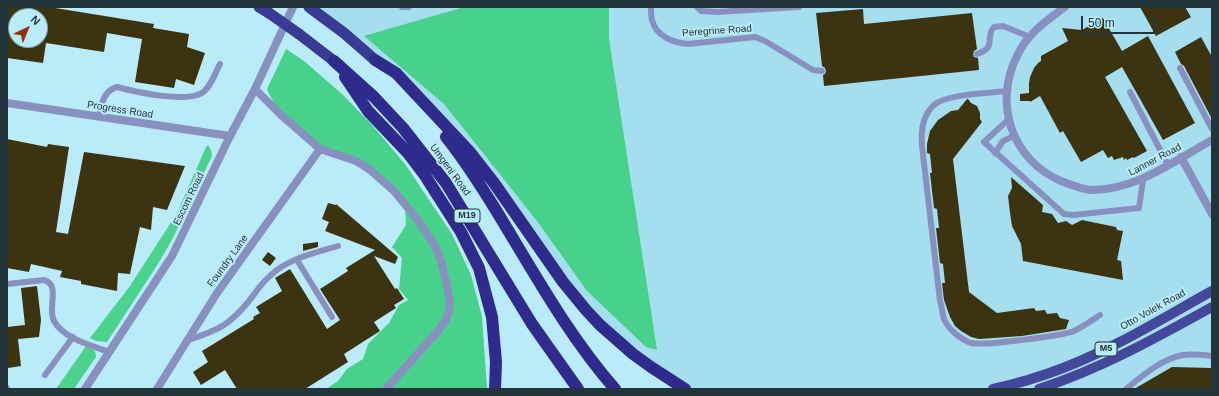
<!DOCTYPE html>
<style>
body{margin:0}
#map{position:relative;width:1219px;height:396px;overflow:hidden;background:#baebf9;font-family:Helvetica,sans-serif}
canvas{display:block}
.frame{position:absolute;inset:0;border:8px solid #22353b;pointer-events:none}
.north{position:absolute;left:8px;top:8px;width:40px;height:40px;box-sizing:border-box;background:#baebf9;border:1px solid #7da2ad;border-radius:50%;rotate:44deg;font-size:11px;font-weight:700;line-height:16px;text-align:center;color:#22353b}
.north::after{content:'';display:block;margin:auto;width:14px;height:18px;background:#97300e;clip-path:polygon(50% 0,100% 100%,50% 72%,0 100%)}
.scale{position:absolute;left:1081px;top:16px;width:74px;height:18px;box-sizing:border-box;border:2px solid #22353b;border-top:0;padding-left:5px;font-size:12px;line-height:14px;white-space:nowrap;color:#22353b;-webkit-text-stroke:3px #baebf9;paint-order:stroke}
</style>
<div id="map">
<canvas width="1219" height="396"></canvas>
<div class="frame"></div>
<div class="north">N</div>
<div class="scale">50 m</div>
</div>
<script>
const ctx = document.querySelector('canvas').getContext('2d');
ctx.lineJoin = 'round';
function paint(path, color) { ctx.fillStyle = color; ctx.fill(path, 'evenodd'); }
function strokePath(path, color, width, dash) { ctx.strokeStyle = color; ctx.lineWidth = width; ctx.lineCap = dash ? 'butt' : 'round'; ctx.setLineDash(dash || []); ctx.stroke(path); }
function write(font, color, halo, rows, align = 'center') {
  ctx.font = font + ' Helvetica,sans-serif'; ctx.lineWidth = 4; ctx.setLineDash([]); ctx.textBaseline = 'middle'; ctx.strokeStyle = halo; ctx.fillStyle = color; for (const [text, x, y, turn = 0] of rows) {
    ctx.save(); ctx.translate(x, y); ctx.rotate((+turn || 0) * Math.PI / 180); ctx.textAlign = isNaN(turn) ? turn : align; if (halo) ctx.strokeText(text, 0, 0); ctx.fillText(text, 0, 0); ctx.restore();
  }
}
const built = new Path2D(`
 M311,7h901v382h-525l-86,-65 -165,-210z`);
const green = new Path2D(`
 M208,145l3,5 1,6 -39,82 -15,26 -51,78 -11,-1 -6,-3 40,-52 47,-73 29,-66z
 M86,346l9,5 1,6 -22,32h-18z`);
const forest = new Path2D(`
 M464,7h145v32l48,311 -11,-3 -59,-56 -50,-70 -93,-117 -80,-68z
 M286,49l18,12 38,33 30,31 33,39 47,70 19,41 11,41 5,73h-161l12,-8 9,-12 16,-10 5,-15 21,-21 10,-18 9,-5 -9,-11 3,-31 -10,-11 14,-22 -1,-20 -36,-36 -38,-16 -50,-38 -12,-21 -2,-5z`);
const building = new Path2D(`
 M7,7h42l105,17 -1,4 36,6 -2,13 18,6 -11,32 -18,-6 -2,9 -39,-6 7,-43 -35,-6 -3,19 -58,-9 -3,20 -36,-5zM16,16h24v24h-24z
 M1140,7h45l6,10 -35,19z
 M863,9l1,15 108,-11 5,36 -3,2 -1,3 1,3 4,1 1,12 -155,16 -1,-11 2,-1 1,-3 -1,-3 -3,-2 -6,-53z
 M1103,18l19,33 26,-15 47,87 -32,17 -41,-73 -17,10 42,74 -13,7 -1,-1 -6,3 -1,-2 -2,2 -1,-3 -9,3 -2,-4 -4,2 -5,-8 -22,12 -18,-31 -3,2 -20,-37 -10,6v-1h-10v-7l9,-1v-10l1,-6 4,-9 4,-5 3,-2v-5l27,-15 -6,-13 20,2z
 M1201,37l11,20v62l-28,-53 -3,-2 -6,-12z
 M967,99h1l3,4 6,3 3,7v6l2,3 -29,37 16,133 28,21 37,-5 2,3 9,-1 2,4 10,-1 3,5 9,2 -3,9 -44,7 -43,3 -8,-2 -10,-6 -6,-5 -5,-9 -6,-17 -2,-17h3l-2,-19 -3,-1 -4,-35h3l-2,-19 -3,-1 -4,-35h2l-2,-19 -3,-1v-9l3,-13 8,-11 13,-9 7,-1z
 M7,139l40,8 1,-3 21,3 -13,85 12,2 16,-82 101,14 -18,44 -14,-3 -2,23 -11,-3 -10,47 -12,-1 -1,18 -36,-7v-3l-21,-4 2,-6 -31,-7 -2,8 -22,-4z
 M1011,177l32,28 -1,7 10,2 6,9 8,-2 6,4 10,-5 34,7 1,3 6,1 -6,29 4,1 2,19 -100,-19 -2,-17 -9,-18 -2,-13 -2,-17 4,-8z
 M328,203l8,2v-1l62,53 -3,7 -21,-8 21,33 2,-1 7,11 -10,6 2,3 -22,14 6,9 -36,23 4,8 -43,27h-68l-12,-19 -24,15 -8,-13 15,-10 -6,-11 52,-32 -1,-2 7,-4 -4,-6 26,-16 -7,-13 15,-9 37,60 13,-9 -20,-31 28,-18 -2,-3 29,-18 -50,-19 4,-9 -7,-3z
 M318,242v5l-15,4v-7z
 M268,252l8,6 -6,8 -8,-6z
 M37,286l4,34 -2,17 -21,2 3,27 -13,2 -1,-41 18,-2 -4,-37z
 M1172,367l40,1v21h-78z`);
const service = new Path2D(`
 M402,7h7
 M651,7c0,4 0,9 1,13 4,16 21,23 36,24l67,-7 10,4 48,29 9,1
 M697,7l4,4 16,1 82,-5
 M977,54c21,-7 7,-16 17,-27l9,-1 27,11
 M1180,68l32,61
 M1007,91c-17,2 -61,3 -73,14 -12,11 -13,26 -12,41l18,155c2,6 2,12 4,18 4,10 16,20 27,24 11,3 91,-7 103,-12 9,-4 18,-11 26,-16
 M1130,92l38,73
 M99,116c3,-12 4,-25 18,-29 19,5 68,16 85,6 9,-6 13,-20 18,-29
 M1009,119l-25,23 80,72 9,1 66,-7 4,-28
 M995,153l8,-12 11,-5
 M297,260l35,57
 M7,284l37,-4c17,5 3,28 10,41 10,18 37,24 55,31
 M186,341c31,-11 42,-14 63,-40 7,-9 13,-19 22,-26 18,-17 44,-22 67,-29
 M45,375l28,-38
 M7,388v1
 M1126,389c16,-13 37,-31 57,-34 9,-1 20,0 29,1`);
const minor = new Path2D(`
 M1065,7c-19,14 -38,27 -48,49 -24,48 -5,104 44,125 10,4 22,9 32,9 45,-1 81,-29 119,-50
 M255,89l26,26 39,34 36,12 13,8 25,22 23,28 18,27 6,15 5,20 4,21 -1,9 -3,9 -9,12 -51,57
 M7,103l223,33
 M1181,157l31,57
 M157,389l60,-96 103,-144`);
const tertiary = new Path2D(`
 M85,389l87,-133 58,-120 25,-47 38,-82`);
const primary = new Path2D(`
 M993,389c23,-5 47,-12 70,-21 52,-20 100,-50 149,-77
 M1039,389c61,-20 117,-51 173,-82`);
const trunk = new Path2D(`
 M259,7l10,6
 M309,7l35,26 31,27
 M299,34l35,27`);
const motorway = new Path2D(`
 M375,60l21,13 73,78 25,32 69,99 23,28 14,15 33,29 18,13 34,22
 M334,61l40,36 29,31 43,55 86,141 46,65
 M345,77l23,34 40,42 16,21 37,58 18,36 13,49 4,45 -1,27
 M446,137c18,22 33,46 48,70 38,62 73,127 121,182`);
const trunkBridge = new Path2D(`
 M269,13l30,21`);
const shields = [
 [467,216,26],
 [1106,349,22]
];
const shieldNames = [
 ["M19",467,216],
 ["M5",1106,349]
];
const streetNames = [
 ["Peregrine Road",717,31,-4],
 ["Progress Road",120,110,9],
 ["Lanner Road",1155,160,-28],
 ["Umgeni Road",450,170,54],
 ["Escom Road",189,199,-64],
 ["Foundry Lane",228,261,-54],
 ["Otto Volek Road",1153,310,-29]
];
paint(built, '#a5dfef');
paint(green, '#4bd28c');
paint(forest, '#48d18b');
paint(building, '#3c3410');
strokePath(service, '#8890bf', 6);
strokePath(minor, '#8890bf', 8);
strokePath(tertiary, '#8890bf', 8);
strokePath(primary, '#43489b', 10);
strokePath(trunk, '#383a94', 11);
strokePath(motorway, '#2e2b8d', 12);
strokePath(trunkBridge, '#383a94', 11);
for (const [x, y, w] of shields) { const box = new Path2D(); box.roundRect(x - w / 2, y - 7, w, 14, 3); ctx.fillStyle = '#baebf9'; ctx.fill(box); strokePath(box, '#22353b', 1); }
write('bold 9px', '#22353b', null, shieldNames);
write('10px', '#22353b', '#baebf9', streetNames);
</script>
